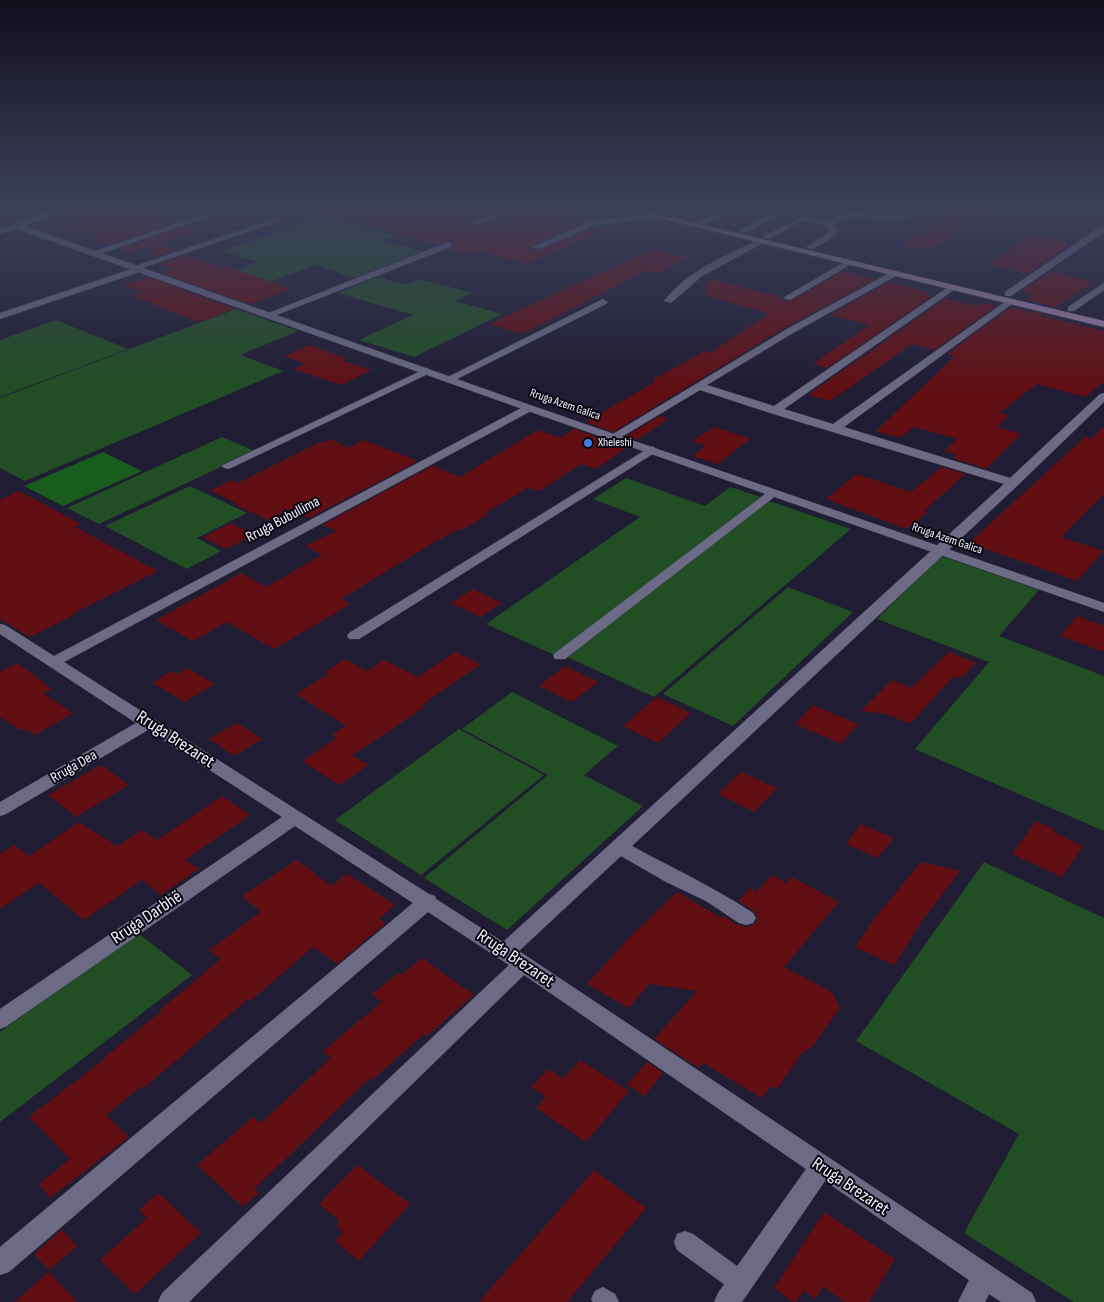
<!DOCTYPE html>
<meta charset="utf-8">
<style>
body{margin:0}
canvas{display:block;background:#1f1c33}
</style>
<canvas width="1104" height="1302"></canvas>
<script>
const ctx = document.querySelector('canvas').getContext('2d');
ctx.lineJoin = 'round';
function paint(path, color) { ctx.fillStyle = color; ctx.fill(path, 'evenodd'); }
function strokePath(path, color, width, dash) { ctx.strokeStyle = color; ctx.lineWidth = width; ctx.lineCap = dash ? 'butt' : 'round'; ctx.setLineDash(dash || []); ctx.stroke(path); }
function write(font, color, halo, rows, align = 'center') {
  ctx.font = font + ' "Sofia Sans Condensed",sans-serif'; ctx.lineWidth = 4; ctx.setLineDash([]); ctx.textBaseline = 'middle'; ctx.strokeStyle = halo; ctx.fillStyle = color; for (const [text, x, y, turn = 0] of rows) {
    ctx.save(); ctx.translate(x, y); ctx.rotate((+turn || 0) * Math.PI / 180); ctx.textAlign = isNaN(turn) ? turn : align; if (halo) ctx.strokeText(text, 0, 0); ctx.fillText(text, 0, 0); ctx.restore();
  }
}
const green = new Path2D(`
 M322,216l75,20 -12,5 37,10 -66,27 -41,-13 -81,31 -36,-12 60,-22 -36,-11z
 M377,277l29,8 14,-6 52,14 -17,8 47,13 -88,43 -55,-17 54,-25 -75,-22z
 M236,309l62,22 -58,24 43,16 -258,110 -25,-13v-70z
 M56,320l72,29 -128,48v-57z
 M222,437l33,14 -156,73 -32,-16z
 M626,478l79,28 25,-19 31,10 -207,158 -68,-31 154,-107 -47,-18z
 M190,486l57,27 -50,25 24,13 -34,18 -82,-43z
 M769,501l82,28 -197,168 -89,-41z
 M941,556l98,34 -40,46 105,40v155l-189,-82 74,-87 -112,-43z
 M788,587l65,25 -120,114 -70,-32z
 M512,692l106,54 -34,29 59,31 -136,124 -83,-52 124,-103 -86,-46z
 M459,729l85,46 -123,100 -86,-55z
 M984,862l120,56v384h-30l-110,-69 55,-99 -163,-93z
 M138,933l54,42 -192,147v-90z`);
const forest = new Path2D(`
 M103,452l39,19 -79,35 -39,-20z`);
const building = new Path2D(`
 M90,208h52l36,13 -70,24 -16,-6 10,-3 -53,-12z
 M327,208h173l-30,13 1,3 7,2 40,-18h58l-17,9 24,6 -53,23 1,3 7,2 58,-24 13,2 -83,35 -47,-13 -8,4 -20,-6 2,-6 -4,-3 -13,5 -110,-31z
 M957,208h43l-71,42 -28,-5z
 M191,225l14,5 -48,14 18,6 -25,9 5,-14 -26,7 -9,-3z
 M1034,235l34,8 -3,2 4,1 -42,28 -40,-10z
 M652,249l37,9 -31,16 -15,-4 1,2 -122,62 -32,-10z
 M187,255l34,12 4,-1 66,23 -41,15 -88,-31 11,-4 -13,-5z
 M841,272l34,7 -89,48 -173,105 -27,-10 69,-40 -3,-2 31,-17 22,-12 5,2 59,-39 -64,-19 4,-16 72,18 1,3 7,2z
 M1051,272l42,10 -38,25 -26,-6 2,-6 -10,-4z
 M147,277l88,32 -37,13 -65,-26 10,-4 -20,-7z
 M888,282l40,10 -3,2 7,2 -105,72 -14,-4 56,-39 -39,-10z
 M945,299l32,7 5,-3 14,3 -62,44 -22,-6 -82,57 -22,-6z
 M1010,308l33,6 -2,2 63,15v51l-19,15 -48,-13 -38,29 10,2 -12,12 24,7 -35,35 -33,-11 4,-3 -13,-4 14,-12 -44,-12 -14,11 -24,-7 79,-75 -8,-2z
 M309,345l39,14 -4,2 28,9 -31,15 -48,-16 12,-5 -21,-8z
 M660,416l8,3 -31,21 -11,-4z
 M715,427l35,12 -32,25 -26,-8 14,-10 -14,-5z
 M1104,427v67l-43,43 43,14 -27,30 -108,-38 116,-106 6,2z
 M574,429l53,18 -31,22 -15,-5 -42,27 -11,-3 -43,25 3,2 -27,15 -2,-1 -26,14 -92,56 10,5 -77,45 -47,-27 -34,19 -37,-21 85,-47 25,14 56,-32 -17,-9 31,-15 -13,-6 109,-59 28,11 78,-47 22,8z
 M331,439l17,9 15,-8 55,21 -109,57 -19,-9 -22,11 -32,-15 1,-1 -27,-14 23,-10 5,3 82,-41 2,1z
 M942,467l23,7 -41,37 4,1 -22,17 -80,-30 31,-25 54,18z
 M19,491l62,33 -6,3 83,44 -86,43 2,1 -44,22 -30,-18v-119z
 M231,523l23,12 -28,14 -23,-12z
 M473,589l29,14 -22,14 -29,-14z
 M1077,616l27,10v26l-44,-16z
 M455,652l26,12 -59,41 3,1 -31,22 -42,27 17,10 -30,20 -37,-24 35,-23 -5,-3 14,-9 -50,-32 33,-20 -4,-2 20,-13 22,12 17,-11 34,17z
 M949,652l27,11 -16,16 -6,-3 -44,48 -24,-10 -25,-3 31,-31 19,8z
 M18,663l34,26 -9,4 30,20 -38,22 -10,-6 -4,2 -21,-14v-45z
 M565,666l33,16 -26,20 -33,-16z
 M187,668l28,16 -30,18 -33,-19 19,-12 6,3z
 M657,697l34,16 -33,30 -35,-17z
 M813,705l45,19 -17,20 -46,-20z
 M237,723l25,16 -28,17 -25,-17z
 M101,765l28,20 -53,32 -28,-22z
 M741,772l36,16 -23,24 -36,-18z
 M222,796l28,19 -65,45 14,9 -38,26 -19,-15 -58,40 -45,-37 -39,26v-55l14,-9 15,11 50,-34 38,24 25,-16 15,10z
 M1036,821l19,9 -2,2 30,14 -21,31 -50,-23z
 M860,824l34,14 -17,20 -31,-14z
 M297,860l34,26 16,-12 48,31 -16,14 7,4 -49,41 -24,-17 -63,54 -2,-2 -104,89 -2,-2 -36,29 23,22 -79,61 -11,-14 31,-25 -41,-42 77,-59 -1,-1 57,-46 -2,-1 61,-51 -12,-9 52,-38 -19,-16z
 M921,862l39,9 -38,50 -28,44 -39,-18 19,-28z
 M772,875l14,8 6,-6 47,25 -55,65 48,25 8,16 -28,39 -9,5 -26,37 -6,-3 -9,12 -59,-35 -4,5 -45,-29 43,-48 -48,-7 -20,24 -42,-24 40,-44 50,-48 45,26 2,-2 14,9 9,2 8,-3 3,-7 -4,-6 -16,-10 12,-13 6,4z
 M422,958l52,37 -47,41 -3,-2 -52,46 -2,-2 -116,111 5,4 -16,14 -46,-42 56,-48 8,6 70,-65 -8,-7 59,-49 -10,-8 26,-21 3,2z
 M580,1060l49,31 -43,51 -50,-34 10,-11 -15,-10 17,-18 15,10z
 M647,1062l16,11 -18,23 -18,-11z
 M357,1165l53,39 -51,57 -24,-20 8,-9 -6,-5 2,-7 -20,-16z
 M594,1170l52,38 -79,94h-88z
 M158,1193l43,40 -66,61 -35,-34 47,-42 -8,-8z
 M824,1212l71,47 -26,43h-24l-22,-15 -7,12 -12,-8 -8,11h-3l-19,-14z
 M62,1230l15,16 -28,24 -15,-16z
 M49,1272l28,30h-63z`);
const lane = new Path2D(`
 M506,208h10l-37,16 -7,-2z
 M726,208h10l-32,16 -7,-2z
 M784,208h9l-48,25 -7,-2z
 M654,214h3v4l-61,7 -57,24 -7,-2 60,-26z
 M803,216l29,8 -4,2 -24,-6 -35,19 -7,-2z
 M276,218l7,2 -144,49 -7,-2z
 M758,240l7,2 -63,34 -31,27 -7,-2c23,-30 61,-45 94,-61z
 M846,261l7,2 -63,37 -7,-2z
 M1104,283v7l-30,21h-6v-4z
 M427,368l5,3 -2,2 -199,95 -4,1 -6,-3z
 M773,490l6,3 -2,2 -212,164h-10l-2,-3 2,-3 214,-162z
 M685,1231l8,3 55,40 4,8 -4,8 -8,3 -8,-3 -55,-40 -3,-8 3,-8z
 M603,1287l12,7 4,8h-26l-2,-3 4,-8z`);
const street = new Path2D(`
 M12,208h14l22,8 -4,2z
 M222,208h13l-139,47 -7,-2z
 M916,208h12l-28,12 -47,-4 -20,9 4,4 -2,7 -22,13 -7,-2 22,-14 1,-4 -5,-5 1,-2 16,-8 12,-2 46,4z
 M1101,226h3v6l-93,64h-6v-4z
 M448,242l3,1v4l-177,69h-6l-2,-2z
 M140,266l4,3 -1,2 -143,48v-6z
 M893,271l3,1v4l-103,57 -86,52 67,21 177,-121 3,1v4l-170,119 49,15 176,-125 3,1v4l-168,123 166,51 90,-84 4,-1v9l-87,84 -385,360c40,22 82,41 121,67l3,5 -3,5 -7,2 -7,-2 -33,-22 -40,-19 -45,-26 -102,95 513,342 4,9h-35l-12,-8 -4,8h-27l11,-22 -144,-99 -83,121h-28l4,-9 88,-124 -282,-194 -335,327h-31l4,-9 347,-328 -81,-53 -419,360 -9,3v-28l413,-344 -118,-77 -288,200 -7,3v-20l282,-192 -134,-87 -142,84 -6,2v-14l136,-79 -136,-89v-10l5,1 49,31 471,-250h8l2,2 -2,2 -469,252 365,232 6,2 1,3 67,43 501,-458 -234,-71 -70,-23 -82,49 -4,1 -6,-3 179,-108z
 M603,299l5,3 -2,2 -153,77 -4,1 -5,-3z
 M652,446l6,4 -2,2 -297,187h-10l-2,-3 2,-3z`);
const secondary = new Path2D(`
 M58,208h12l-45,18 508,180 571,197v9l-579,-202 -508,-181 -17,5v-5z`);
const primary = new Path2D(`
 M618,208h15l471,113v6z`);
const markers = [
 [588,443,5,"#3f7fe0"]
];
const farStreetnames = [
 ["Rruga Azem Galica",565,405,19],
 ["Rruga Azem Galica",947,539,19]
];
const farPoinames = [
 ["Xheleshi",598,443]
];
const streetNames = [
 ["Rruga Bubullima",283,520,-28],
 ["Rruga Dea",74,767,-30]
];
const nearStreetnames = [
 ["Rruga Brezaret",175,740,33],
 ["Rruga Darbhë",147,918,-34],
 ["Rruga Brezaret",515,959,34],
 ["Rruga Brezaret",850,1187,34]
];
paint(green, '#214e23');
paint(forest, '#185c1e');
paint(building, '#610e13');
strokePath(lane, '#383548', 1);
strokePath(street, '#383548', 1);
strokePath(secondary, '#383548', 1);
strokePath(primary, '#383548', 1);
paint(lane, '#6c6a85');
paint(street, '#6c6a85');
paint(secondary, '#6c6a85');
paint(primary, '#9b7faa');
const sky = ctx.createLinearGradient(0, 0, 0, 391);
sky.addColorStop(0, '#110f1c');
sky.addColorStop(0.53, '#3c405b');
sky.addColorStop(1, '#3c405b00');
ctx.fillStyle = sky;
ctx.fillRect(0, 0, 1104, 391);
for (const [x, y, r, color] of markers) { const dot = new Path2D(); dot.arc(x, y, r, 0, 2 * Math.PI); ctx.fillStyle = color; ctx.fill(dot); strokePath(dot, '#090812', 2); }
write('12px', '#f2f1fe', '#090812', farStreetnames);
write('12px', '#f2f1fe', '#090812', farPoinames, 'left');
write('15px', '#f2f1fe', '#090812', streetNames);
write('18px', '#f2f1fe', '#090812', nearStreetnames);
</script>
